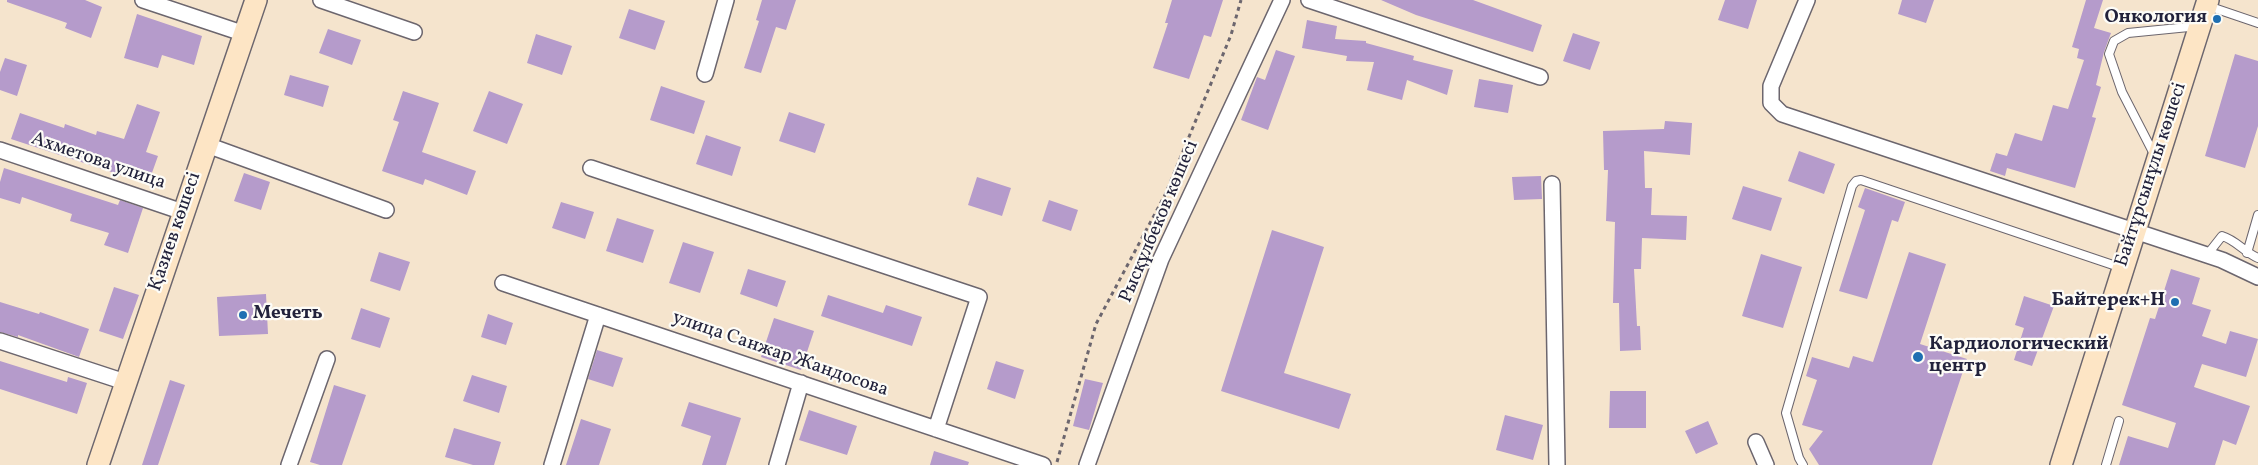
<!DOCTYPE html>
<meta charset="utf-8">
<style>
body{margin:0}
canvas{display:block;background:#f5e4cd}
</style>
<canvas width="2258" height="465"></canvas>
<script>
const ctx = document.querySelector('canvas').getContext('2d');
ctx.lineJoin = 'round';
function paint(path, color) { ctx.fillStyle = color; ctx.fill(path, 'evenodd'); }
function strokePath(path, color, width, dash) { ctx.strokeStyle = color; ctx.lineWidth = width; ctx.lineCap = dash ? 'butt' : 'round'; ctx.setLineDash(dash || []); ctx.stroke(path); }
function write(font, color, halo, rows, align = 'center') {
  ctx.font = font + ' Vollkorn,serif'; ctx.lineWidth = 4.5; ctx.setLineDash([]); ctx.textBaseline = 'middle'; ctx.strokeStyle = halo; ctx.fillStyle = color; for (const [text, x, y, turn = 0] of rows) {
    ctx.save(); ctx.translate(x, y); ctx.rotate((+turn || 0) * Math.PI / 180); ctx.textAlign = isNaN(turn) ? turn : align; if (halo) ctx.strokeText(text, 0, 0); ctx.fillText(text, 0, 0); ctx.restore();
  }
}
const building = new Path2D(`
 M7,0h78l17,7 -11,31 -26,-10 2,-5 -60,-21z
 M762,0h34l-10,30 -10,-3 -15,46 -17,-5 15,-47 -3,-1z
 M1172,0h51l-12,37 -7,-2 -15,44 -36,-11 15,-45h-3z
 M1381,0h92l69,25 -9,27 -117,-37z
 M1725,0h32l-9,29 -30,-9z
 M1902,0h32l-8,23 -28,-9z
 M2086,0h17l-9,28 17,5 -7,19 -8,33 5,2 -9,30 4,1 -21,70 -68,-20 -2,8 -15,-5 6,-18 11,3 8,-23 27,8 11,-36 15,4 16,-49 -7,-2 2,-9 -7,-2z
 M629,9l36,12 -10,29 -36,-12z
 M137,14l65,22 -8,29 -32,-10 -4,13 -34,-10z
 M1307,20l30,6 -2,13 31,2v2l48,13 -1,4 40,10 -6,25 -40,-15 -5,20 -35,-10 7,-28 -28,-1 1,-5 -45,-8z
 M328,29l33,11 -9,25 -33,-12z
 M1573,33l27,9 -10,28 -27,-9z
 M536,34l36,12 -10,29 -35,-12z
 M1276,50l19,6 -27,74 -27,-10 16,-43 8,3z
 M2235,54l23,7v65l-13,42 -40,-12z
 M5,58l22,7 -10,31 -17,-6v-18z
 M290,75l39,11 -6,21 -39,-12z
 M1479,79l34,6 -5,28 -34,-6z
 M661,86l44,15 -11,33 -44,-14z
 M403,91l36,12 -17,49 54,19 -9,24 -42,-16 -2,6 -41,-14 17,-49 -6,-2z
 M489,91l34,13 -16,40 -34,-13z
 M137,104l23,8 -14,40 12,4 -10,28 -137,-45 9,-26 44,15 1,-4 31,11 1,-4 27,8z
 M789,112l36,12 -10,29 -36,-12z
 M1665,121l27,2 -2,32 -46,-4 1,37h7l-1,27 36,1 -1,24 -44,-2 -1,31h-7l3,57h3l1,24 -21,1 -1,-48h-6l2,-81 -9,-1 2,-51h-4l-1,-39 61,-2z
 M706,135l35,12 -9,29 -36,-12z
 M1799,151l36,13 -11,30 -36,-13z
 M4,168l114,37 2,-5 23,8 -15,45 -24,-8 5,-12 -39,-12 2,-7 -50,-17 -2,7 -20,-6v-16z
 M244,173l26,9 -9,28 -27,-9z
 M1541,176l1,23 -28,1 -2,-23z
 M977,177l34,11 -9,28 -34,-11z
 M1743,186l39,12 -11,33 -39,-12z
 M1865,188l40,14 -7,20 -6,-2 -25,79 -28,-8 26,-81 -7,-3z
 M1049,200l29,10 -7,21 -29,-10z
 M561,202l33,10 -9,27 -33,-11z
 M617,218l37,12 -11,33 -37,-12z
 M1272,230l52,17 -40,126 67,21 -12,35 -118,-38z
 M683,242l31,10 -14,41 -31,-10z
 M379,252l31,10 -10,29 -30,-10z
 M1909,252l37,12 -26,80 47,15 -35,106h-113l-10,-16 14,-18 -21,-6 15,-45 -11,-4 6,-19 37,11 4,-12 20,6z
 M1761,254l41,13 -19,61 -41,-12z
 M748,269l38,12 -9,26 -37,-13z
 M2171,269l29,9 -8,26 19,6 -9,26 24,8 4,-13 28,8 -12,38 -44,-13 -8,23 56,19 -14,39 -13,-5 -8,25h-96l9,-29 40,12 8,-25 -54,-18 28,-87 5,1z
 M114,287l25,8 -16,44 -24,-8z
 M266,294l2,40 -49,2 -2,-39z
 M828,295l55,18 3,-8 36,12 -10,29 -91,-30z
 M2024,296l30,10 -22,60 -18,-6 10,-32 -9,-3z
 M0,302l39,12 1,-2 49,17 -10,28 -61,-22v2l-18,-5z
 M361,308l29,10 -10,30 -29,-9z
 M488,314l25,9 -7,22 -25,-8z
 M774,318l40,13 -13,39 -40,-13z
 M597,350l26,8 -10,29 -25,-8z
 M0,361l67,21 1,-5 19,6 -10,31 -77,-25z
 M996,361l28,9 -9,29 -28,-10z
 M472,375l35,11 -8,27 -36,-12z
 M1085,379l18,4 -14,47 -16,-4z
 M170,380l15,5 -27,80h-16z
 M334,385l32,10 -24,70h-22l-10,-3z
 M1610,391h36v37h-37z
 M689,402l52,16 -15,47h-24l9,-29 -30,-10z
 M809,410l48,16 -10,29 -48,-15z
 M1505,415l38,10 -10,35 -37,-10z
 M581,419l30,10 -12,36h-33z
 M1708,421l10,23 -22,10 -11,-23z
 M454,428l47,14 -7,23h-21l-28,-8z
 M934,451l35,11 -1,3h-38z`);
const path = new Path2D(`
 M1057,462l39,-138 69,-129 66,-160 10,-35`);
const lane = new Path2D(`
 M2208,6l50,17
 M2155,156l-33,-64 -13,-38 5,-13 14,-8 71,-7
 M2247,253l11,-38
 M2207,255l15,-19c14,4 22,16 36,22
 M1803,465l-4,-7 -13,-45 66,-227 4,-5 5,-1 261,88
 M2106,465l13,-44`);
const street = new Path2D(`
 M143,0l102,34
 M321,0l93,32
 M1309,0l231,77
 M1807,0l-36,86v17l11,11 440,146 36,17
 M705,74l21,-74
 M207,145l179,65
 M0,150l183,62
 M591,168l388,129 -43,132
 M1552,184l5,281
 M503,283l540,182
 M0,341l125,41
 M1756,442l10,23
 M289,465l38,-106
 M552,465l46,-150
 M777,465l24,-82
 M1087,465l74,-206 121,-259`);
const secondary = new Path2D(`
 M98,465l158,-465
 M2061,465l147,-465`);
const markers = [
 [2217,19,5,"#1f6fb2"],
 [2175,302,5,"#1f6fb2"],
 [243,315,5,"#1f6fb2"],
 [1918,357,6,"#1f6fb2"]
];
const poiNames = [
 ["Онкология",2207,19],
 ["Байтерек+Н",2165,302],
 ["Мечеть",253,315,"left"],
 ["Кардиологический",1929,346,"left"],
 ["центр",1929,368,"left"]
];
const streetNames = [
 ["Ахметова улица",98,162,19],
 ["Байтұрсынұлы көшесі",2152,175,-72],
 ["Рысқұлбеков көшесі",1160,222,-67],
 ["Қазиев көшесі",176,232,-71],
 ["улица Санжар Жандосова",780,355,19]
];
paint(building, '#b59bcb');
strokePath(lane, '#6c666e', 10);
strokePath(street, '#6c666e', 18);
strokePath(secondary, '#6c666e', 24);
strokePath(path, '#6c666e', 3, [4, 4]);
strokePath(lane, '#fff', 8);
strokePath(street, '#fff', 15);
strokePath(secondary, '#fde5c5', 21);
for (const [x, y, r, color] of markers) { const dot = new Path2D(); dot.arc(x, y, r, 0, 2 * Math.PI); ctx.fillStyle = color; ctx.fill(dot); strokePath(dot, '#fdfcf7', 2); }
write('bold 19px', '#22223b', '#fdfcf7', poiNames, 'right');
write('19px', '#22223b', '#fdfcf7', streetNames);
</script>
